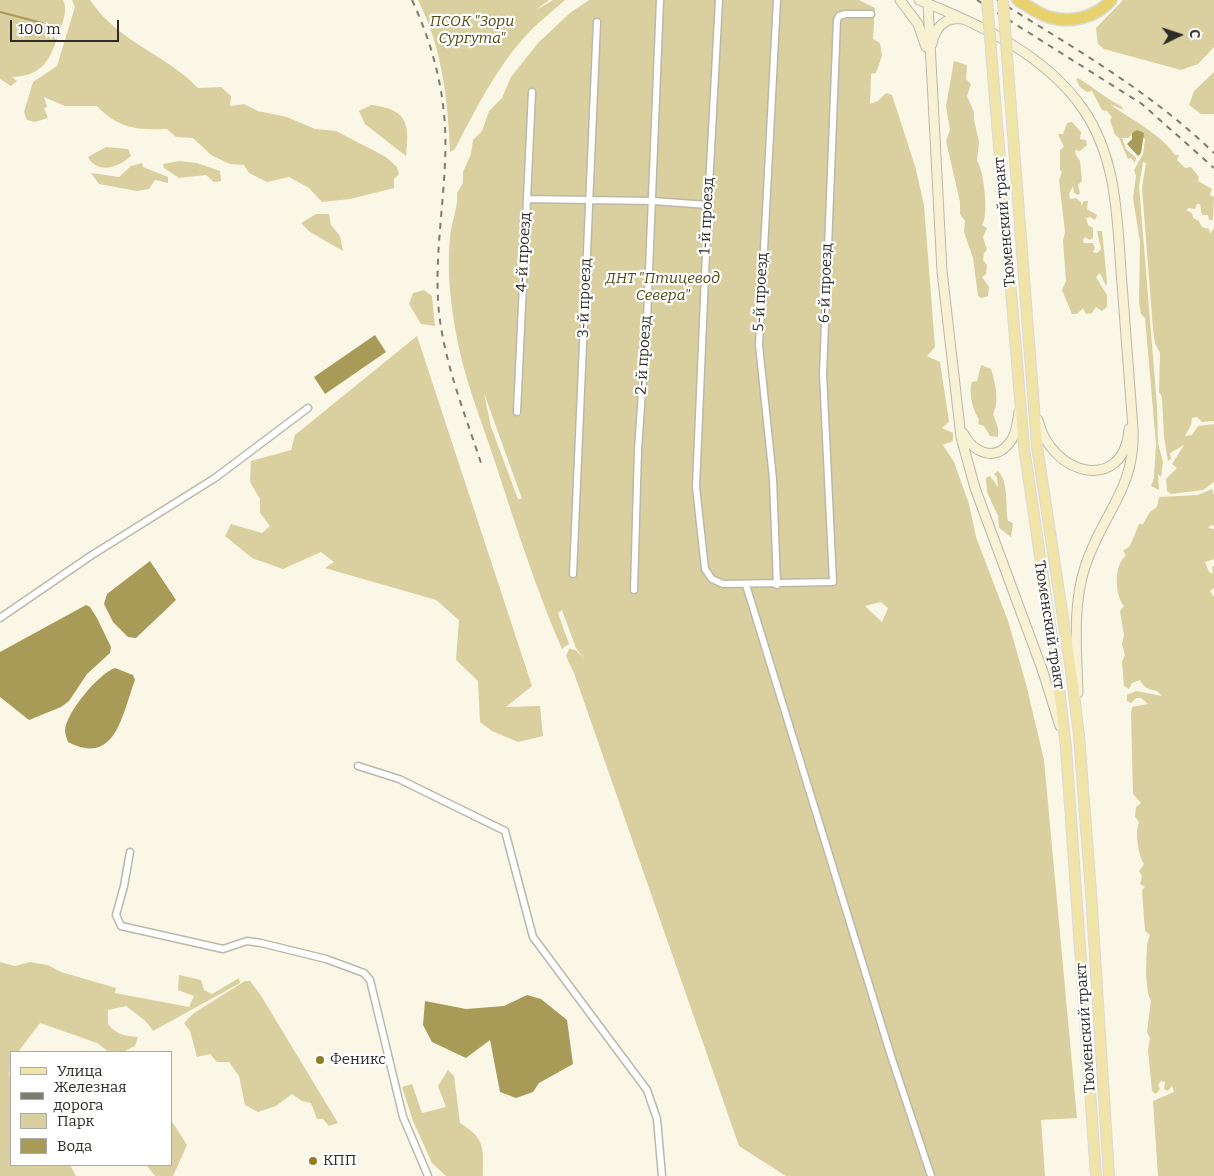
<!DOCTYPE html>
<meta charset="utf-8">
<style>
body{margin:0}
#map{position:relative;width:1214px;height:1176px;overflow:hidden;background:#faf7e7;font-family:Bitter,serif}
canvas{display:block}
.legend{position:absolute;left:10px;top:1051px;width:162px;height:115px;box-sizing:border-box;background:#fff;border:1px solid #abaaa8;margin:0;padding:6px 9px;list-style:none;font-size:15px;color:#2c2b25}
.legend li{display:flex;align-items:center;gap:10px;height:25px}
.legend b{width:25px;border:1px solid #abaaa8}
.north{position:absolute;left:1154px;top:10px;width:50px;height:50px;-webkit-text-stroke:4px #fff;paint-order:stroke;rotate:86deg;font-size:14px;font-weight:700;line-height:20px;text-align:center;color:#2c2b25}
.north::after{content:'';display:block;margin:auto;width:18px;height:22px;background:#2c2b25;clip-path:polygon(50% 0,100% 100%,50% 72%,0 100%)}
.scale{position:absolute;left:10px;top:20px;width:109px;height:22px;box-sizing:border-box;border:2px solid #2c2b25;border-top:0;padding-left:6px;font-size:15px;line-height:18px;white-space:nowrap;color:#2c2b25;-webkit-text-stroke:4px #fff;paint-order:stroke}
</style>
<div id="map">
<canvas width="1214" height="1176"></canvas>
<ul class="legend">
<li><b style="height:6px;background:#f1e4a8"></b>Улица</li>
<li><b style="height:6px;background:#7d7c72"></b>Железная дорога</li>
<li><b style="height:14px;background:#d9cf9f"></b>Парк</li>
<li><b style="height:14px;background:#a89a57"></b>Вода</li>
</ul>
<div class="north">С</div>
<div class="scale">100 m</div>
</div>
<script>
const ctx = document.querySelector('canvas').getContext('2d');
ctx.lineJoin = 'round';
function paint(path, color) { ctx.fillStyle = color; ctx.fill(path, 'evenodd'); }
function strokePath(path, color, width, dash) { ctx.strokeStyle = color; ctx.lineWidth = width; ctx.lineCap = dash ? 'butt' : 'round'; ctx.setLineDash(dash || []); ctx.stroke(path); }
function write(font, color, halo, rows, align = 'center') {
  ctx.font = font + ' Bitter,serif'; ctx.lineWidth = 4.5; ctx.setLineDash([]); ctx.textBaseline = 'middle'; ctx.strokeStyle = halo; ctx.fillStyle = color; for (const [text, x, y, turn = 0] of rows) {
    ctx.save(); ctx.translate(x, y); ctx.rotate((+turn || 0) * Math.PI / 180); ctx.textAlign = isNaN(turn) ? turn : align; if (halo) ctx.strokeText(text, 0, 0); ctx.fillText(text, 0, 0); ctx.restore();
  }
}
const green = new Path2D(`
 M0,0h63c5,10 0,21 -3,30 -9,27 -15,46 -48,47l5,4 -6,5 -11,-7z
 M72,0h18c30,44 75,53 108,88l23,-1 10,9 -1,10 14,-2 14,7 29,6 28,12 21,2 50,26 11,10 2,7 -5,5v9l-44,11 -28,3 -13,-14 -20,-11 -22,5 -18,-9 -5,-8 -14,-1 -19,-9 -18,-17 -17,-1 -9,-8c-30,1 -48,0 -70,-23h-32l-21,-9 3,10 -3,1 4,10 -13,4 -8,-2 -3,-8 9,-30 24,-16 18,-59z
 M418,0h131l-13,10 17,-10h12c-11,10 -24,20 -35,31 -33,35 -53,76 -75,118l-5,3c-2,-52 -8,-105 -32,-152z
 M589,0h270l16,8 -2,31 7,4 2,13 -6,17 -5,1 -1,30 8,-3 8,-8 6,2 23,71 9,39 11,142 -8,9 13,6 9,60 -7,6 11,5v8l-10,4 11,17 15,42 7,33 32,84 18,63 18,76 33,358 -36,2 4,56h-259l-47,-30 -165,-473 -8,-17 3,-7 7,1 9,10 -9,-12 -14,-38 -4,3 11,31 -7,5c-27,-62 -47,-126 -68,-190 -14,-42 -32,-87 -39,-131 -5,-30 -8,-61 -5,-91 1,-13 9,-33 7,-44l6,-10v-11l8,-18 2,-14 9,-9 7,-20 13,-13 9,-21 27,-34 32,-30zM484,393l38,106h-4l-27,-72zM881,602l7,6 -6,14 -17,-16z
 M1123,0h91v47l-16,17 -17,6 -77,-21 -6,-5 -2,-16z
 M954,61l13,4 -1,14 5,5 -4,12 7,16v8l5,22 -2,19c7,9 12,56 5,64l5,3 -4,9 4,13 -3,3 -1,7 4,5 -1,9 -4,3 7,10 -1,9 -6,2 -4,-2 -5,-38 -9,-26 1,-11 -5,-7v-12l-14,-61 4,-11 -4,-24z
 M1214,72v42h-13l-12,-9 5,-14z
 M1078,78c15,9 27,20 43,28l3,4 -14,-6c21,16 50,29 65,51h4l-2,5 8,8 6,-1 8,10 -1,4 14,8 -2,6 4,2 -1,23h-4l-1,-5h-6l-2,-11h-3l-2,5 -6,-1 -3,2 6,3 1,5 6,3 3,6 7,2 1,5 4,-6v193l-12,1 -5,-5 -5,1 -1,7 -6,11 7,-1 6,-9 16,-2v58l-11,8 -32,4 -4,-3 -1,-12 11,-11 -5,-4 12,-19 -14,8 1,6 -3,2 -4,-24 -2,-40 -3,-5 1,-39 -5,-10 -2,-14 -11,-141 4,-25 -3,-1 -4,24 18,220 1,37 5,19 -2,15 -3,-3 1,16 -8,-4 3,-8 2,-34 -11,-126 -4,-4 -2,-12 1,-60 -7,-44 3,-22 -2,-6 9,-16 2,-15 -13,-6 -3,5h-7l4,11 10,9 -1,5 -4,-5 -3,1 -9,-21 -4,-3 -5,-15 2,-3 -5,-6 -5,-1 -10,-19 -5,1 -7,-5 -4,-8z
 M371,105c36,4 39,18 35,51l-41,-32 -6,-13z
 M1072,122l9,10 -1,7 6,1 1,5 -7,6 -5,-1 1,5 4,6 2,20 -4,4 2,8 -2,2 -4,-2 -1,-7 -4,8 1,5 6,-1 5,4v4l3,-5h4l-1,8 10,6 -2,5 -5,-3 -4,1 2,7 5,3v10l-3,2 -5,-3 -2,3 1,3h9l2,5 -2,4 4,1 4,-4 -4,-18h5l5,51 -1,4 -6,-13 -4,4 11,18v12l-5,4 -6,-4 -4,6 -6,1 -3,-6 -6,6h-5l-10,-24 4,-9 -3,-40 2,-9 -6,-52 3,-8 -2,-2v-20l4,-3 -6,-13h5l4,-11z
 M106,147l22,2 3,7c-12,11 -33,19 -43,1z
 M179,161l18,2 23,8 1,10 -7,1 -8,-7 -27,3 -15,-10 -1,-4z
 M142,163l1,4 25,10v6l-13,-3 -6,9 -12,2 -38,-7 -8,-11 28,4 12,-11z
 M316,214h13l2,11 9,11 3,15 -33,-19 -9,-9z
 M424,290l8,6 3,30 -14,-2 -12,-20 4,-11z
 M417,336l115,350 -26,21 34,-1 3,30 -25,6 -26,-11 -12,-9 -2,-41 -22,-21 3,-40 -23,-20 -111,-32 9,-6 -13,-10 -38,17 -31,-11 -27,-22 6,-12 31,9 8,-7 -10,-13v-14l-10,-17 1,-21 40,-11 4,-15z
 M981,365l10,4c4,13 9,32 2,45l5,14v9l-8,-1 -6,-10 -6,-2 1,-5c-6,-8 -11,-27 -7,-37l5,-1z
 M998,471c11,11 7,35 10,50l5,2 -2,14 -12,-9 -1,-12 -11,-24 -1,-14 4,-2 8,11 -1,-10 -3,-3z
 M1212,489l2,6v31l-3,-1 -3,3 6,1v30l-9,3 4,10 4,2 -1,-7 2,-1v22l-4,3 4,6v579h-56l-5,-75 21,-9 -2,-6 -4,5 -4,-2 1,-7 -4,-1 -3,4 2,4 -4,5 -4,-3 -4,-41 2,-12 -3,-6 4,-31 -3,-7 -2,-20 1,-30 3,-9 -5,-4 -3,-41 3,-3 -5,-3 2,-8 -3,-5 5,-7c-6,-9 -9,-32 -5,-42l-4,-5 1,-10 5,-4 -8,-9 -2,-81 1,-6 16,-3 -7,-6h-5l-5,5 -4,-2v-6l9,-4 26,5 -5,-5c-8,-1 -14,-4 -17,-11l-8,3 -3,6 -5,-3 -2,-25 3,-6 -3,-11 2,-9 -4,-24 4,-5c-10,-13 -10,-40 2,-51l-3,-4 7,-5 9,-22h4l7,-12 7,-5 2,-10 39,-2z
 M0,962l15,4 15,-4 18,3 13,7 55,16 -1,5 74,14 5,-11 -16,-6 1,-15 22,5 3,10 8,4 27,-16 1,5 -87,48c-7,-12 -16,-16 -27,-25l-18,4v14c9,11 17,12 30,13l-3,9 -12,6h-14l-12,-9 -57,-20 -22,29h-7v16l-2,6 2,5v86h59l6,11h-76z
 M245,981h5l10,13 78,129 -9,3 -6,-7h-6l-6,-16 -9,-2 -10,-7 -16,12 -18,6 -13,-7 -6,-29 -10,-14h-12l-7,-8 -13,3 -7,-26 -6,-8 10,-10z
 M448,1070l6,6 6,47c26,16 23,25 23,53h-37l-14,-13 -19,-42 -11,-34 10,-3 10,29 24,-6 -8,-21z
 M171,1120l16,25 -14,31h-18l-8,-10 24,-1z`);
const water = new Path2D(`
 M1137,130l7,3 -3,20 -3,3 -11,-12 5,-5v-6z
 M375,335l11,17 -61,42 -11,-17z
 M150,561l26,39 -40,38 -8,-1 -15,-15 -9,-18 3,-10z
 M86,605l4,2 7,11 14,29 -1,6 -23,21 -18,27 -8,6 -32,13 -29,-23v-45z
 M115,668l18,7 2,5c-13,34 -19,87 -67,62 -1,-3 -3,-8 -3,-12 1,-17 34,-57 50,-62z
 M527,995l14,4 26,21 6,44 -34,19 -6,9 -17,6 -16,-6 -10,-52 -24,18 -34,-16 -9,-17 2,-24 41,8 38,-3z`);
const stream = new Path2D(`
 M0,12l42,11`);
const street = new Path2D(`
 M719,0l-11,205 -12,282 9,82 7,10 11,5 110,-2 -10,-208 14,-354 2,-4 7,-2h25
 M777,0l-18,345 14,134 4,106
 M527,199l126,2 55,4
 M517,412l15,-320
 M573,574l24,-552
 M746,585l145,471 40,120
 M634,590l4,-140 9,-131 13,-319
 M0,618l92,-63 123,-77 93,-70
 M358,766l41,13 106,52 28,106 114,153 10,29 5,57
 M130,852l-6,34 -8,29 5,11 102,23 24,-8 14,2 65,16 38,14 6,7 33,137 25,59`);
const secondary = new Path2D(`
 M900,0l18,24 8,23
 M919,0c60,24 126,54 164,109 36,52 34,116 39,175 4,48 7,96 11,144 3,62 -31,85 -48,139 -13,39 -8,86 -7,126
 M928,4l14,267 19,166 14,51 67,181 18,57
 M932,44c3,-16 12,-27 30,-25
 M1038,420c13,56 86,74 91,9
 M963,433c10,19 32,30 47,9 7,-8 7,-20 9,-30`);
const primary = new Path2D(`
 M993,75l31,372 33,225 9,76 30,428
 M1009,83l28,363 35,232 7,58 12,157 18,283`);
const highway = new Path2D(`
 M1018,0c10,6 20,14 31,17 21,7 48,0 62,-17`);
const rail = new Path2D(`
 M412,0c24,52 36,104 33,162 -2,50 -11,101 -6,151 6,52 26,101 42,150
 M977,0l165,104 72,64
 M997,0c75,47 153,91 217,153`);
const primaryBridge = new Path2D(`
 M987,0l6,75
 M1003,0l6,83`);
const markers = [
 [320,1060,5,"#8f7d24"],
 [313,1161,5,"#8f7d24"]
];
const parkNames = [
 ["ПСОК \"Зори",472,22],
 ["Сургута\"",472,39],
 ["ДНТ \"Птицевод",663,279],
 ["Севера\"",663,296]
];
const streetNames = [
 ["1-й проезд",707,216,-87],
 ["Тюменский тракт",1005,222,-95],
 ["4-й проезд",524,252,-87],
 ["6-й проезд",826,283,-88],
 ["5-й проезд",761,292,-87],
 ["3-й проезд",585,298,-88],
 ["2-й проезд",644,355,-86],
 ["Тюменский тракт",1049,625,81],
 ["Тюменский тракт",1086,1028,-94]
];
const poiNames = [
 ["Феникс",330,1060],
 ["КПП",323,1161]
];
paint(green, '#d9cf9f');
paint(water, '#a89a57');
strokePath(stream, '#a89a57', 2);
strokePath(street, '#bbb8a9', 9);
strokePath(secondary, '#bbb8a9', 11);
strokePath(primary, '#d9d9d8', 12);
strokePath(highway, '#d9d9d8', 14);
strokePath(street, '#fff', 6);
strokePath(secondary, '#f8f2d4', 9);
strokePath(primary, '#f1e4a8', 10);
strokePath(highway, '#e7d26e', 11);
strokePath(rail, '#7d7c72', 2, [6, 6]);
strokePath(primaryBridge, '#d9d9d8', 12, []);
strokePath(primaryBridge, '#f1e4a8', 10);
for (const [x, y, r, color] of markers) { const dot = new Path2D(); dot.arc(x, y, r, 0, 2 * Math.PI); ctx.fillStyle = color; ctx.fill(dot); strokePath(dot, '#fff', 2); }
write('italic 15px', '#544914', '#fff', parkNames);
write('15px', '#2c2b25', '#fff', streetNames);
write('15px', '#2c2b25', '#fff', poiNames, 'left');
</script>
